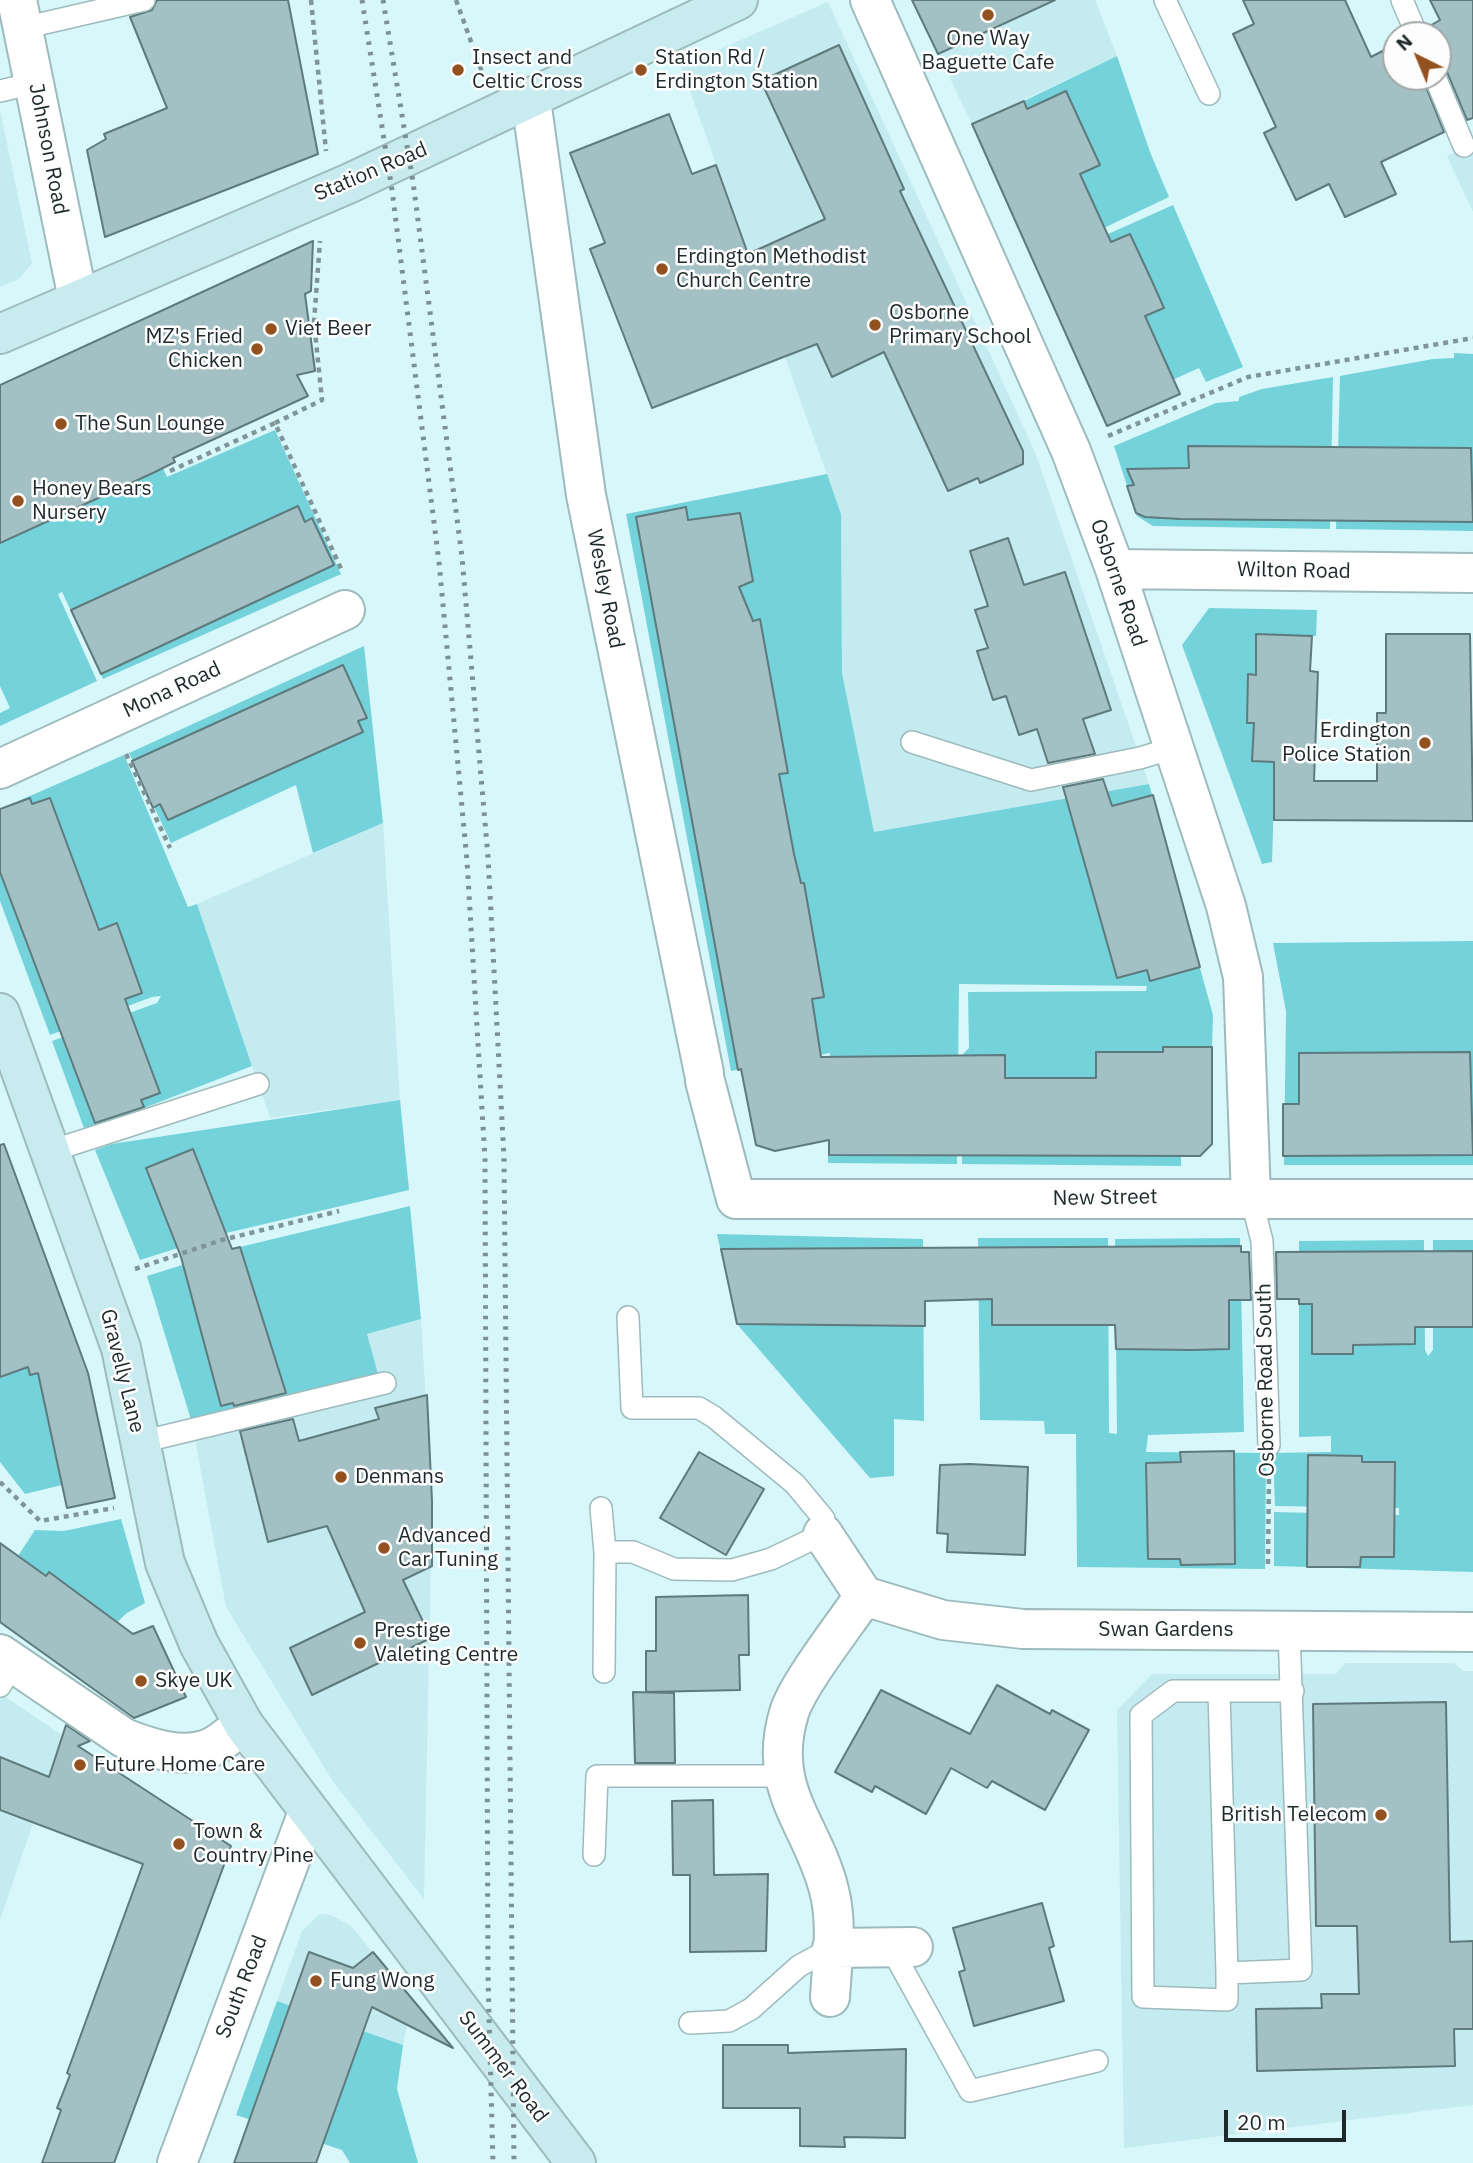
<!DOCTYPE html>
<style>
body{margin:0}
#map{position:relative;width:1473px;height:2163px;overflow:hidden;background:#d8f7fa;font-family:"IBM Plex Sans",sans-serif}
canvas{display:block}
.north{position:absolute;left:1382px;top:21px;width:70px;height:70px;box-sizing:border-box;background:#fdfdfd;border:2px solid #a3a8a9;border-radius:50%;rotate:317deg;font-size:19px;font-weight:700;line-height:28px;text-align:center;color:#1d292a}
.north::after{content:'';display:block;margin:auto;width:24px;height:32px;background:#93511f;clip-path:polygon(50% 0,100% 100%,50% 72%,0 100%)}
.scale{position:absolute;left:1224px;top:2110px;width:122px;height:32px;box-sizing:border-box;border:4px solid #1d292a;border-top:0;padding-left:9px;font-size:21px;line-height:24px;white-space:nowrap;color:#1d292a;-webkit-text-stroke:5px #fdfdfd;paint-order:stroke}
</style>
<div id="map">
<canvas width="1473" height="2163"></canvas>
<div class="north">N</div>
<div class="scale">20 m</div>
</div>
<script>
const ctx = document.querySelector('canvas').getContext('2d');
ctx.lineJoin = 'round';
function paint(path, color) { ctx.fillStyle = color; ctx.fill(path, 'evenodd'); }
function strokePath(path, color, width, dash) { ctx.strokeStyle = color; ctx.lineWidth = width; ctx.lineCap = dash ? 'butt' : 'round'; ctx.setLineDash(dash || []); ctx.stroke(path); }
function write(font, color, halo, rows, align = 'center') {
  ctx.font = font + ' "IBM Plex Sans",sans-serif'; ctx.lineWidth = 5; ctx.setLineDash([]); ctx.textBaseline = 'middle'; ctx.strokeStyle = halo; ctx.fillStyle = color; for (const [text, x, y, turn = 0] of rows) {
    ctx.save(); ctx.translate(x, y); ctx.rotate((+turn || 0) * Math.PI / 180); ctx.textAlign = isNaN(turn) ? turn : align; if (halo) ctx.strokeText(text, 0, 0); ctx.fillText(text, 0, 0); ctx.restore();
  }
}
const built = new Path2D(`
 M912,0h183l22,56 -145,68z
 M828,2l207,450 114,332 -275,48 -32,-159 -1,-159 -160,-448z
 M0,110l32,153 -13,16 -19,8z
 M1473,144v68l-26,-56z
 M383,823l17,277 -130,18 -73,-214z
 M421,1319l11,182 -8,398 -92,-119 -106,-173 -34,-184 185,-49 -10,-40z
 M1345,1663h109l9,8h10v434l-349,43 -7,-438 35,-36h184z
 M0,1693l63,43 -63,184z
 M320,1914l11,1 20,11 61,73 -9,46 -126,-44 25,-70z`);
const green = new Path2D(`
 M1117,56l33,96 19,45 -82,39 -25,-54 38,-17 -13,-29 -38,17 17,-62 -39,18 -3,-8z
 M1173,205l70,162 -37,15 -7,-14 -44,20 -29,-64 38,-16 -34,-74 -39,17 -3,-8z
 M1454,353l19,1v177l-137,-2 4,-153 93,-17 21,-1z
 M1333,377l-3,152 -177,-3 -16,-10 -23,-70 102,-43 23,-2v-4l23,-8z
 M275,430l66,144 -238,105 -41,-87 -4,2 39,87 -97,45v-13l10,-5 -10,-22v-143l163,-75 4,9z
 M827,474l14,40 1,159 32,159 275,-48 64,231 -1,32h-30l-1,119 -219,-2 1,-110 6,-6 -1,-56 178,-1 1,-5 -188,-2 -2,180 -129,-1 2,-110 -99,18 -105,-557z
 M1209,608l108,2 -1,26 -59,-1 -1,40h-8l-1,48h7l-2,38 23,1 -3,100 -10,2 -80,-219z
 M364,646l19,177 -70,30 -17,-68 -125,58 -42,-90z
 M124,755l64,152 9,-3 55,162 -167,65 -33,-90 105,-38 4,-7 -9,1 -102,38 -50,-134v-92z
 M1473,941v224h-189l2,-154 -13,-68z
 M400,1100l9,90 -187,44 -82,26 -45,-110 17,-6z
 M410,1206l11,113 -54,15 11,40 -186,49 -45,-147 93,-29z
 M717,1234l206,5 1,182 -30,-2v57l-24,2 -133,-154z
 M978,1238h130l1,195 8,1 -2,-195 125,-1 4,194 -96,3 -2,17 120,1 -1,116 -188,-2 -1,-133h-31l-1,-13 -64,-1z
 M1424,1240l1,110 3,6 5,-6v-110h40v332l-199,-6v-54l125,3v-7l-124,-2 -2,-53 58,-1v-16l-32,1v-196z
 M82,1356l8,28 -48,10 20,91 -37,9 -25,-32v-98l28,3 3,8z
 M121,1519l24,84 -18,10 -27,25 -6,-5 12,-19 -28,-21 -13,17 4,-23 -20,-15 -13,18 -18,-34 17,-26 29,1z
 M277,2001l126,44 -6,44 21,74h-68l-8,-13 -106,-35z`);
const building = new Path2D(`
 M157,0h131l30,154 -213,83 -18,-87 19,-11 -2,-5 63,-26 -37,-91 22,-7z
 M912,0h143l-117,54z
 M1243,0h102l26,57 25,-13v33h26l22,55 -63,30 15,32 -51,23 -16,-33 -33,16 -32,-67 12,-6 -43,-93 21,-10z
 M1430,0h43v118l-6,2 -20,-48 -9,-8v-29h-8l-2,-8 12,-7z
 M839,45l65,144 -4,2 123,260v13l-43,19 -2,-5 -30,13 -64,-139 -52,25 -15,-33 -165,64 -62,-159 15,-6 -35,-90 99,-39 23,60 24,-9 32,89 77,-35 -64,-138z
 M1066,91l34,74 -20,9 31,68 19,-8 21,45 13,29 -19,8 35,78 -73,32 -135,-302 52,-23 3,8z
 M313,241l-2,50 -6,3 10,77 -18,4 11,21 -135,62 2,4 -20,10 -155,71v-158z
 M1188,446l283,2 2,74 -293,-3 -35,-2 -9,-4 -9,-27 7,-1 -7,-16 62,-1z
 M298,506l7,16 7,-4 22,47 -233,109 -30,-64z
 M686,507l2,13 52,-7 13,68 -14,6 14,34 7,-2 28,154 -9,1 15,80 7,29h3l20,114 -12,2 9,58 184,-2v23h91v-26h67v-5h49v97l-12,12 -371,-1v-15l-54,11 -19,-6 -15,-76 -3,1 -102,-553z
 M1008,538l16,47 41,-13 46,138 -28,9 12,35 -47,9 -11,-34 -18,6 -13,-39 -13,4 -16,-49 11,-3 -13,-38 13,-4 -18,-55z
 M1256,634l56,2 -2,35 8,1 -4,109h63v-68h9v-79h84l3,187 -199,-1v-58l-22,-1 2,-38h-7l1,-49 8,1z
 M343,665l24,53 -9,3 5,11 -195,88 -8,-16 -7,4 -21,-47z
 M1103,779l9,27 41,-11 47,172 -50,14 -3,-11 -30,8 -54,-191z
 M30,798l2,6 18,-6 49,132 18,-7 25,70 -17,6 35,94 -19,7 3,7 -49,16 -95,-251v-63z
 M1470,1052l3,103 -190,1v-52h16v-51z
 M4,1144l84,229 27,125 -48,10 -29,-135 -8,2 -2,-8 -28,10v-232z
 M193,1149l39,100 8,-2 46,146 -52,13 -1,-3 -12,3 -40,-149 -35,-89z
 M1241,1246v6h8l2,48h-22v49l-38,1 -75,-1 -1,-24h-123v-26l-67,2v25l-188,-2 -16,-75z
 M1473,1251v76h-58v17l-62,1v9h-41v-50h-13v-5h-22l-1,-47z
 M427,1395l5,106v65l-29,14 28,58 -119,57 -22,-47 75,-36 -38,-86 -59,16 -28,-111 53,-12 6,22 80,-22 -4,-11z
 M1234,1451l1,113 -54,1 -1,-6h-32l-2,-96 35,-1 -1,-10z
 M699,1452l65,37 -38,66 -66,-37z
 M1308,1455l54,1v6h33l-1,95h-33l-1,10h-53z
 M970,1464l58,3 -3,88 -78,-3 1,-18 -11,-1 3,-68z
 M0,1543l46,33 3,-4 84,62 20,-8 33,71 -52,21 -134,-96z
 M748,1595l1,60h-10l1,35 -94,2v-41h10v-54z
 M997,1685l53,29 2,-4 37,20 -44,80 -53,-29 -5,7 -36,-20 -25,46 -51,-28 -3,6 -37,-20 46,-82 89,44z
 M633,1692l41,1 1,70h-40z
 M1446,1702l4,240 23,-1v88h-19l1,37 -198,5 -1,-62 66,-1 -1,-14h38l-2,-68h-41l-3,-222z
 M66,1725l24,16 -12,5 153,100 -117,317h-72l19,-53 -4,-2 13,-33 -3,-2 76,-209 -143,-54v-53l49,20z
 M713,1800l1,75 54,-1 -2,77 -76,1v-77h-17l-1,-74z
 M1042,1903l12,43 -5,2 15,53 -90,25 -15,-54 6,-2 -12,-42z
 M309,1952l44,16 20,-16 80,96 -81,-41 -56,156h-82z
 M723,2045h65v8l118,-4 -1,89 -61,-1 1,10 -45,-1v-38h-77z`);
const path = new Path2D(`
 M311,0l15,151
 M456,0l27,75
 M275,423l47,-23 -8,-78 6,-81
 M1108,436l140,-59 225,-39
 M170,471l105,-48 67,148
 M126,754l44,94
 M135,1269l87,-29 117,-29
 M0,1482l40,39 74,-13
 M1268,1564l1,-90`);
const lane = new Path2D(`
 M1165,0l44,94
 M1402,0l15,35
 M23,28l121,-28
 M1435,77l29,69
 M0,91l34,-8
 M912,742l119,38 109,-22 33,-10
 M51,1151l207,-67
 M1251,1197l11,44 7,204
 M141,1442l244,-59
 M601,1508l4,44 -1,120
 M605,1552h28l41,17 58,1 39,-11 52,-25 1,-15 -29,-35 -81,-67 -15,-9h-67l-4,-91
 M0,1686l14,-23
 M1219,1692l8,281 74,-3 -12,-339
 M594,1855l3,-79h186
 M891,1948l79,143 127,-30
 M1227,1973v27l-84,-3 -2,-282 32,-24h120
 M690,2023l39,-2 22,-12 48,-43 33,-18`);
const street = new Path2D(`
 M17,0l61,299
 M870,0l201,451 44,118 111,337 17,71 8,220
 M531,100l55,395 118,578
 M1115,569l358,4
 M0,769l345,-159
 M705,1081l31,118h737
 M823,1534l41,62 79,24 80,9 450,3
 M0,1654l124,84c26,10 60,22 88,9 11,-5 21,-16 32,-22
 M832,1948l81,-1
 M830,1997c2,-34 8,-73 -1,-107 -17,-67 -63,-100 -40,-177 8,-28 57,-90 75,-117
 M177,2163l131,-351`);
const secondary = new Path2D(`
 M0,334l350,-151 388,-183
 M0,1013l121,335 44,215 34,81 45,81 332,438`);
const rail = new Path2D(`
 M362,0l30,190 47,372 28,299 18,298 3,817 5,187
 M383,0l30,182 49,375 26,300 16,301 10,1005`);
const markers = [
 [988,15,7,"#93511f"],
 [458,70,7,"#93511f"],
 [641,70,7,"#93511f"],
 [662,269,7,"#93511f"],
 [875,325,7,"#93511f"],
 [271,329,7,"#93511f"],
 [257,349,7,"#93511f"],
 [61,424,7,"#93511f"],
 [18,501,7,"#93511f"],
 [1425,743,7,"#93511f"],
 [341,1477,7,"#93511f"],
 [384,1548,7,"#93511f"],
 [360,1643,7,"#93511f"],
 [141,1681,7,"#93511f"],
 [80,1765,7,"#93511f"],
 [1381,1815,7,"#93511f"],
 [179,1844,7,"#93511f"],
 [316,1981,7,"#93511f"]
];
const poiNames = [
 ["One Way",988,39,"center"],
 ["Baguette Cafe",988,63,"center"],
 ["Insect and",472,58],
 ["Celtic Cross",472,82],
 ["Station Rd /",655,58],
 ["Erdington Station",655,82],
 ["Erdington Methodist",676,257],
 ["Church Centre",676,281],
 ["Osborne",889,313],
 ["Primary School",889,337],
 ["Viet Beer",285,329],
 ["MZ's Fried",243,337,"right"],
 ["Chicken",243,361,"right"],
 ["The Sun Lounge",75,424],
 ["Honey Bears",32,489],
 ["Nursery",32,513],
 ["Erdington",1411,731,"right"],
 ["Police Station",1411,755,"right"],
 ["Denmans",355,1477],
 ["Advanced",398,1536],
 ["Car Tuning",398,1560],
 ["Prestige",374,1631],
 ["Valeting Centre",374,1655],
 ["Skye UK",155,1681],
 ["Future Home Care",94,1765],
 ["British Telecom",1367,1815,"right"],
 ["Town &",193,1832],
 ["Country Pine",193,1856],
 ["Fung Wong",330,1981]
];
const streetNames = [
 ["Johnson Road",48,149,79],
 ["Station Road",371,172,-23],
 ["Wilton Road",1294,571,1],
 ["Osborne Road",1118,583,71],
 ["Wesley Road",605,589,79],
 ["Mona Road",172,690,-25],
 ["New Street",1105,1198,-1],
 ["Gravelly Lane",122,1371,76],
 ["Osborne Road South",1266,1380,-91],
 ["Swan Gardens",1166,1630],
 ["South Road",242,1987,-69],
 ["Summer Road",503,2067,53]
];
paint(built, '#c4ebef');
paint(green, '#74d2db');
paint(building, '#a3c1c4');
strokePath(building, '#5e7a7d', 2);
strokePath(lane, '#9dbbbd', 24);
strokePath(street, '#9dbbbd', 42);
strokePath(secondary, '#9dbbbd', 42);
strokePath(path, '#7f9597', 4.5, [5, 5]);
strokePath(lane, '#fff', 21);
strokePath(street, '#fff', 38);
strokePath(secondary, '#c7ebee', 38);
strokePath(rail, '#7a9092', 5, [3.5, 7]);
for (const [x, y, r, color] of markers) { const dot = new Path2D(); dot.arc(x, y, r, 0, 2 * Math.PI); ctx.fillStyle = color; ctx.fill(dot); strokePath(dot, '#fdfdfd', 2.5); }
write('21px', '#1d292a', '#fdfdfd', poiNames, 'left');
write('21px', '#1d292a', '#fdfdfd', streetNames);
</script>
